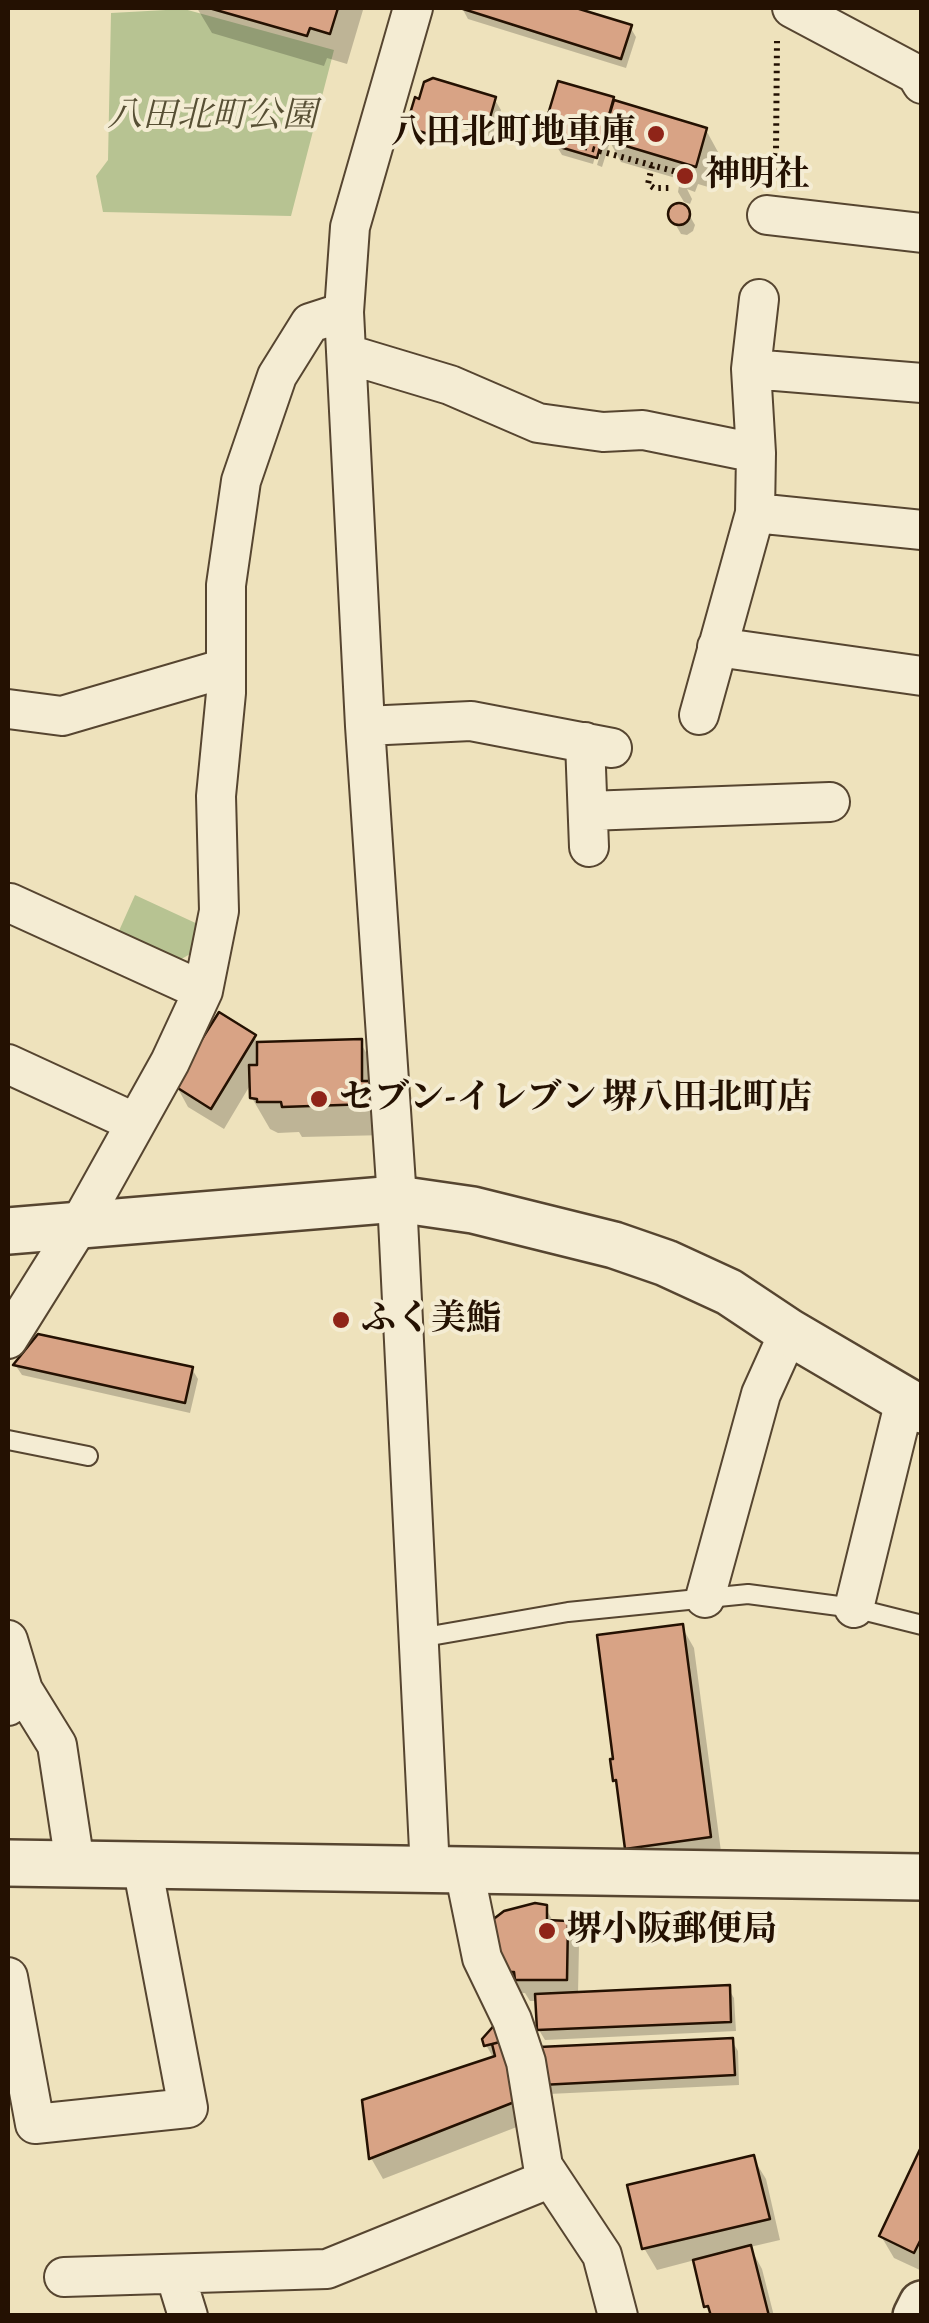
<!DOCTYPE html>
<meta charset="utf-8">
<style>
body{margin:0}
#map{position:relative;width:929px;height:2323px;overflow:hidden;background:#eee2bc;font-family:Alegreya,serif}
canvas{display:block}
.frame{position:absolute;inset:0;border:10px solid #241102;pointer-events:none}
</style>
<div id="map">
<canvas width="929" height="2323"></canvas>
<div class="frame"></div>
</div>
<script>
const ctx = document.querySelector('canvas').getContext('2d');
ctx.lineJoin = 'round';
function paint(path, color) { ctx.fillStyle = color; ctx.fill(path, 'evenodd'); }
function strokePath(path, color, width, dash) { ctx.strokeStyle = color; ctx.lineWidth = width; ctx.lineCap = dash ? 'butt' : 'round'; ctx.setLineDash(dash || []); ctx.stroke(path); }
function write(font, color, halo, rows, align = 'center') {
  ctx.font = font + ' Alegreya,"Noto Serif JP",serif'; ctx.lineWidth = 8; ctx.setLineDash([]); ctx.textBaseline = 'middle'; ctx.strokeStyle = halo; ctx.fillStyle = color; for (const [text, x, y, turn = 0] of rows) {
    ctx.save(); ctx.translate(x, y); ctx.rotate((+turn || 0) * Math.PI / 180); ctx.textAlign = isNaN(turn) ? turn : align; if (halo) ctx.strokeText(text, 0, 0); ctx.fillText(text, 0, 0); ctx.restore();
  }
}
const green = new Path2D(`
 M184,9l150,41 -43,166 -188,-4 -7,-36 12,-16 3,-147z
 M135,895l67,31 -5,24 -19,11 -60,-28z`);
const shadow = new Path2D(`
 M197,8h165l1,2 -16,54 -20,-6 -3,8 -112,-33z
 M462,8h105l63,19 6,10 -10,31 -158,-49z
 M613,99l2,4 91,27 12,22 -10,35 -10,-3 -3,8 -8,-3 5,10 -2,5 -6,-2 -6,-10 1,-6 6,2 -6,-9 -58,-17 -11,-20 -8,25 -5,-2 10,-33 -4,-4 -10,36 -31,-9 -6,-10 4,-13 -5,-1 -6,-11z
 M495,100l6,10 -9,27 -42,-12 -6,21 -29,-9 -6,-10z
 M678,205l6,1 11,19 -2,6 -6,4 -6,-1 -11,-19 2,-7z
 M254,1037l5,8 101,-3 18,31 9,62 -85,2 -3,-5 -21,1 -8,-4 -18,-31v-16l-28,47 -36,-22 -12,-22z
 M16,1366l176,3 6,10 -8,34 -168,-38z
 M682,1627l12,21 28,211 -82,11 -12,-22 -8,-60 -5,-8z
 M545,1907l9,16h12l13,22 -1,49 150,-6 6,10 2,33 -191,9 -6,-10 -1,-29h-8l-5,-8h-5l-12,-22z
 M497,2025l30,98 -144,56 -12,-21 123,-99 -8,-14z
 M732,2041l6,10 1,34 -190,9 -6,-10z
 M922,2150v121l-28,-13 -13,-22z
 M753,2158l13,21 14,61 -30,7 12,22 12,47h-62l-5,-10 -12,-46 -38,10 -13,-22z`);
const building = new Path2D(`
 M209,8h129l-8,26 -20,-6 -3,8z
 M460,8h116l56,17 -11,34z
 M433,78l63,19 -9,31 -42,-12 -7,21 -32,-10 9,-30 4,2 5,-17z
 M558,81l56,16 -17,61 -44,-13 7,-21 -14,-3z
 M614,100l93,28 -11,39 -90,-27 2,-6 -4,-1z
 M680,168l13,4 -3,11 -13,-4z
 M668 214a11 11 0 1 1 22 0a11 11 0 1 1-22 0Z
 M219,1012l37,23 -45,74 -38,-24z
 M362,1039v42h8v23l-88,3 -1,-5h-24v-3l-7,-1 -1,-33h8v-23z
 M38,1334l155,33 -8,36 -172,-38z
 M683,1624l28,213 -86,12 -9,-69 -3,1 -3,-22h3l-16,-124z
 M535,1903l12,2v15l21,1 -1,59h-52l-1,-8h-8l-15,-51 13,-10z
 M730,1985l1,37 -194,8 -2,-36z
 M498,2021l6,20 -20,5 -2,-7z
 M733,2038l2,37 -194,10 -2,-38z
 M504,2041l13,60 -148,58 -7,-59 133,-44 -3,-12z
 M922,2145v92l-8,16 -35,-17z
 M754,2155l16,64 -128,30 -15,-64z
 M751,2245l18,71h-58l-3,-10 -4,1 -11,-47z`);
const path = new Path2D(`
 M585,147l92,25
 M652,166l-4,18 6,4h19
 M772,178l4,-25 1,-112`);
const service = new Path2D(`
 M8,1440l80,16
 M419,1638l149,-26 180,-18 106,14 68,17`);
const minor = new Path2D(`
 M413,8l-63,219 -6,85 21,414 32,473 33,671
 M792,8l124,66 6,10
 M767,215l155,18
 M347,354l103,31 88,38 65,9 40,-2 113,23
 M751,369l171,14
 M755,513l167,17
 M717,647l205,29
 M8,709l54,7 164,-48
 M699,715l56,-202 1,-60 -5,-84 8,-70
 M365,726l106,-5 141,27
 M585,742l4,105
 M588,811l242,-9
 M10,903l193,88
 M8,1064l128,59
 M8,1339l70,-112 92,-165 33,-71 16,-80 -3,-115 10,-103v-108l15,-104 36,-105 33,-53 34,-11
 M705,1598l56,-204 28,-62
 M854,1608l51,-208
 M8,1640l15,50 -15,16
 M23,1690l34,55 18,119
 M464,1870l18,88 30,62 14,42 17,104 59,89 16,61
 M8,1977l27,147 153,-16 -46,-243
 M175,2274l13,42
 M64,2277l263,-8 224,-91`);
const tertiary = new Path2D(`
 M8,1231l389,-32 76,11 141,35 52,18 63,29 60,40 133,78
 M8,1863l914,14
 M916,2316l6,-12`);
const markers = [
 [656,134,10,"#8f2418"],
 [685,176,10,"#8f2418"],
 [319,1099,10,"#8f2418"],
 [341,1320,10,"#8f2418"],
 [547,1931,10,"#8f2418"]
];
const parkNames = [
 ["八田北町公園",212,117]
];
const poiNames = [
 ["八田北町地車庫",636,134,"right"],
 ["神明社",705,176],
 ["セブン-イレブン 堺八田北町店",339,1099],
 ["ふく美鮨",361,1320],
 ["堺小阪郵便局",567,1931]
];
paint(green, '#b7c392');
paint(shadow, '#0003');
paint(building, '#d8a385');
strokePath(building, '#241102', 2.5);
strokePath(service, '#564530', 22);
strokePath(minor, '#564530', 42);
strokePath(tertiary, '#564530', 50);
strokePath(path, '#241102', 6, [2.5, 5]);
strokePath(service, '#f4ecd3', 18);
strokePath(minor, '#f4ecd3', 38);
strokePath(tertiary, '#f4ecd3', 45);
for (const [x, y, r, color] of markers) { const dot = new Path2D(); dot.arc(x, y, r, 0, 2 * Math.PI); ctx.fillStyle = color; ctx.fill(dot); strokePath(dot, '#f4ecd3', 4); }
write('italic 35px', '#574f34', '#f4ecd3', parkNames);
write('bold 35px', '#241102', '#f4ecd3', poiNames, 'left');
</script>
